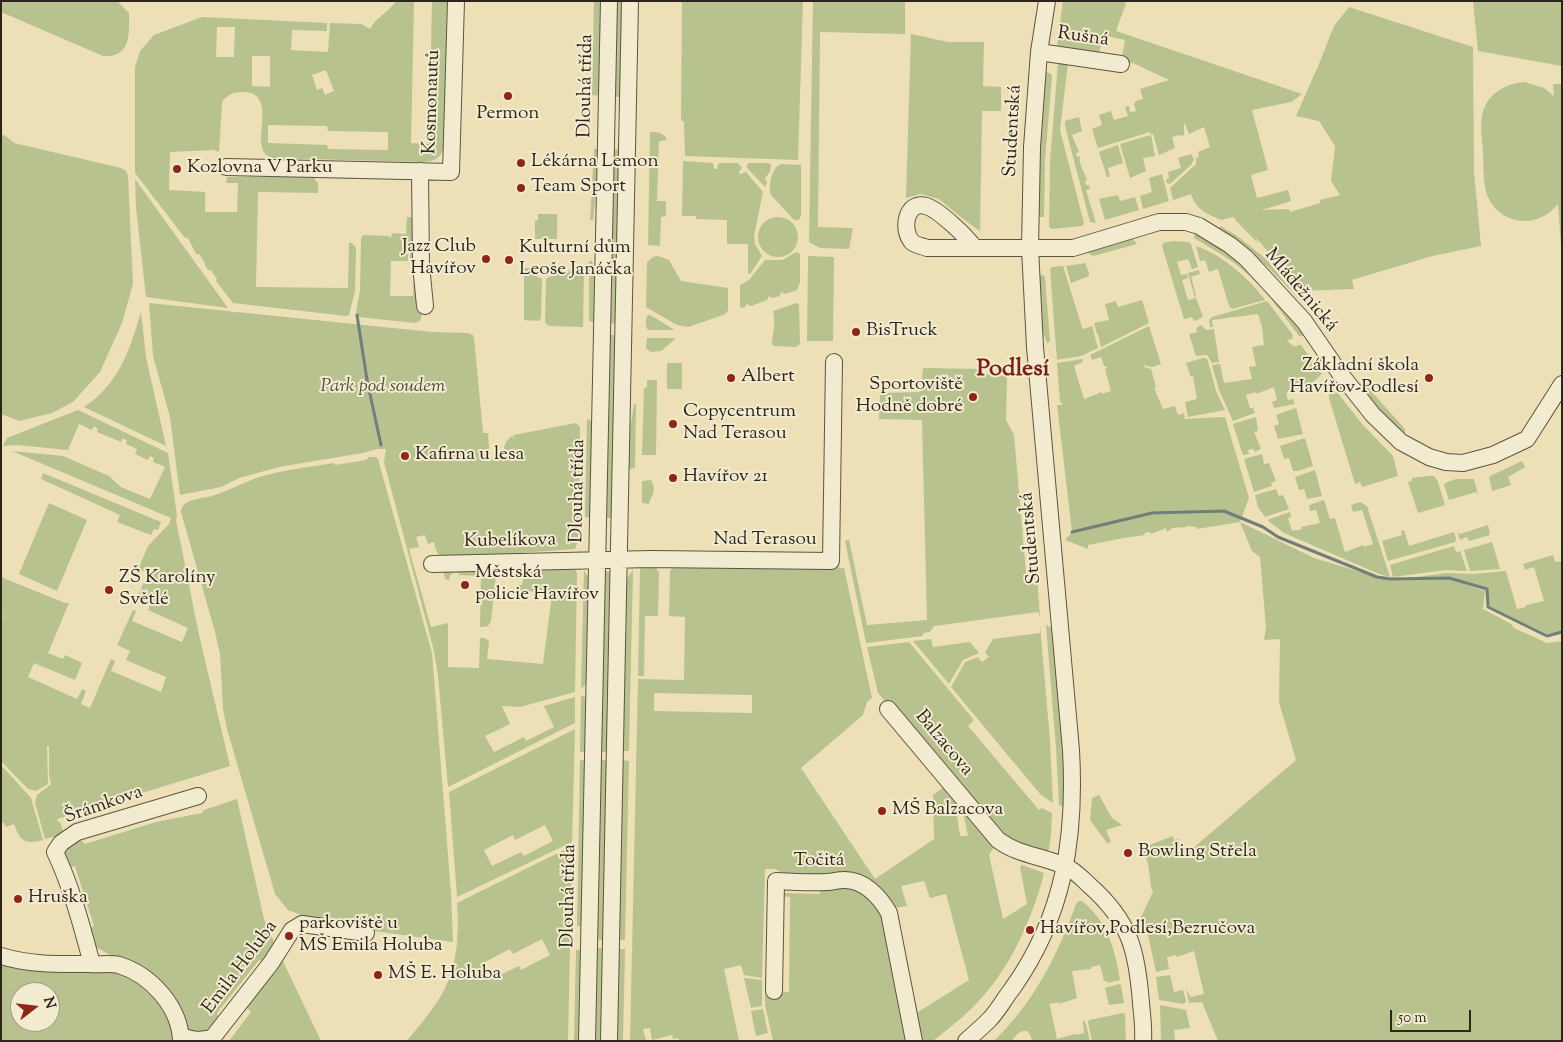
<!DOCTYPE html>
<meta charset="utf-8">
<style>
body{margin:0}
#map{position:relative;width:1563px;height:1042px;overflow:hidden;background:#ede0b6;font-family:"Sorts Mill Goudy",serif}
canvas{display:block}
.frame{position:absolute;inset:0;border:2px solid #2d251b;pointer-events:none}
.north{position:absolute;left:10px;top:982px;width:50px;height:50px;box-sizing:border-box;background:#f3ebd0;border:1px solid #a49c88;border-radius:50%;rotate:74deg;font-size:14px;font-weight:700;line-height:20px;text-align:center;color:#2d251b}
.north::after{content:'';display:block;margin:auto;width:18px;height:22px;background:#8f2418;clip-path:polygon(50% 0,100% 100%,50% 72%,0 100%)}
.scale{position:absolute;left:1390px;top:1010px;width:81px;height:22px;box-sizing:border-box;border:2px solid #2d251b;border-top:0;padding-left:6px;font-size:15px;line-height:18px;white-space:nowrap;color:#2d251b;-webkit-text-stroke:4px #f3ebd0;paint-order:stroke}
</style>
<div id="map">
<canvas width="1563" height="1042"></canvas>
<div class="frame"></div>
<div class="north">N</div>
<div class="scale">50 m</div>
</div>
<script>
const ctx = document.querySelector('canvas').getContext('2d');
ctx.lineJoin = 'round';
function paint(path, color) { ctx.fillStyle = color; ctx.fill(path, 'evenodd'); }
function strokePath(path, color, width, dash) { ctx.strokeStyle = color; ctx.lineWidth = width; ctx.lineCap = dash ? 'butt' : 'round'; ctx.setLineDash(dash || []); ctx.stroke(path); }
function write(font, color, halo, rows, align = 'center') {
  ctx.font = font + ' "Sorts Mill Goudy",serif'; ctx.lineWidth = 4; ctx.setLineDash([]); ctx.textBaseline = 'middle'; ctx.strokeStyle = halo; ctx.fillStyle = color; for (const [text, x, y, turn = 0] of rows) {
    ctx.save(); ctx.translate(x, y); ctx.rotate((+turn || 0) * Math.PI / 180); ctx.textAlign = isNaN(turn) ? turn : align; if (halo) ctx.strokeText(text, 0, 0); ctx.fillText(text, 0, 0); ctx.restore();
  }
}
const green = new Path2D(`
 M1,1h116l12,12c0,19 3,45 -26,43l-102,-44z
 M396,1h18l-3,142 18,1 3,-143h15l-2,142c-3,15 -10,19 -24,19l-149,-4c-5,-2 -9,-5 -10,-11 -4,-17 12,-56 -20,-55 -9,0 -15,3 -20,10l-3,50 -5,-2 -44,2 -1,38 36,2v20h32l1,-29h-12l1,-6h86l5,6v10l-60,-1 -2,95 92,1 1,-45h3l4,5 -1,43 -6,24 -3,1 -113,-13 -17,-22 1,-2 -6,-9h-3l-3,-5v-2l-6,-9h-3l-8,-16h-3l-50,-65v-106l5,-16 14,-16 48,-18 125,6v8l-35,-1 -1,20 37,2 2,-29 31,1 9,5c6,-12 19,-17 26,-28zM217,27h18l-1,30h-18zM252,56h18v31l-18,-1zM326,70l8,21 -9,4 -3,-7 -5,2 -5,-15zM268,125l59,1 1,5 60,1v18l-60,-1 -1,-4 -59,-2z
 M594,1h8l-2,95 -8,-1z
 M615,1h9l-2,96h-9z
 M682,1h121l-5,159 -113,-4 -1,-34 -3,-2z
 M813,1h92v33l-85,-2 -2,195 35,1 -4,21 -29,-1 -11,-6z
 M1063,1h59l4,2 -10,28 186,63 -11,8 -39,8 16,60 -17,5 6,23 31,-8 3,11 -29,9 27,-1 1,3 30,-9v-3l20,-5 -9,-14 4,-35 -16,-25 -23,-5 23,-52 15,-38 15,-19 124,40 1,124 7,75 -49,10 -80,24 2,9 -54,2 -23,-30 -22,-24 3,6 -22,-22 -2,-4 -13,3c-15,-7 -24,-9 -30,-26l-18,6 -3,-12 26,-24v-6l3,-1 -1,-5 12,-5 -6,-20 -15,7 -4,-10h-1v11l-3,1 -1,-1 -8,2 3,11 -16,7 -6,-21h-2l4,22 -12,2 3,13 -16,7 -10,-34 31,-9 -1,-3 -52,16 -6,-19 10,-4 -3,-10 12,-4 3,9 14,-4 -3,-9 4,-1 1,6 6,-1 -2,-7 2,-3 7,-2 -3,-10 29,-9 -36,-17 -12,1 4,-24 -22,-5 -5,25 -42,-6z
 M1473,1h89v65l-84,-15z
 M911,34l37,8h36l-1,44 18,1v24h-19l-2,120 -17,-12 -24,-20 -19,-5 -14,4z
 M1058,63h10l-8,67 24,93 -2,3 -30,3 -3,-2 1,-66z
 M1044,72l6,1 2,3 -7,85 -1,56h-8z
 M1524,82l20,6 10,8 -1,-12h8l1,175 -4,-55c-3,3 -7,8 -11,10 -20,14 -48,6 -58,-15 -7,-13 -5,-32 -6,-46 -1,-16 -5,-34 3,-49 8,-14 23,-21 38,-22z
 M1079,117l3,14 -10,4 7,17 -3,1 1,4 3,-1c-2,8 5,17 7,24l-2,1 1,4h3l1,4 -4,1 10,33 -6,-1 -25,-96v-5z
 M650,132c7,0 14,0 17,8l-8,1 -2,60h9v15l-5,1 -1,29 -12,-1z
 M1,134l6,3 7,6 107,25 5,3 2,5 5,108 -11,39 -22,49 -27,30 -21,11 -33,8 -18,-7z
 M1118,145l5,18 -15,5 2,9h-3l-8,-25z
 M594,149h5l-1,28 -5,43h-3z
 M612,149h9l-2,97h-9z
 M1191,154l3,5 -2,5 -22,20 -3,-1 -1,-3 3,-2 -1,-6 13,-4 -3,-10z
 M683,161l30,2 1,6h3l1,-5 2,-1h18l4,5 -3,4 1,2 6,-2 17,20 -9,44 1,8 7,12 -12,18 -2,-1v-29h-21v-24l-31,-1v-3h-14z
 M749,163h20l2,2 -1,7 -5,6 2,5 -2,4 -18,-19v-3z
 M781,164l20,1v51l-2,4h-5l-23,-25c-3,-10 1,-28 10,-31z
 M1162,174l7,27 -26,8 -3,-13 12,-4 -3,-14z
 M135,179l93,129 -82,-11 -10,-89z
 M1118,195l2,6 15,-4 4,13 -34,10 -6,-21z
 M538,214h19v25h-22v-18l3,-1z
 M758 237a20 20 0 1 1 40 0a20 20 0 1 1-40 0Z
 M407,217h9v42l-6,2v-9h-7v2h5v7h-17l-1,35h23l1,-22c3,14 12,34 6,47l-5,2 -56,-6 -3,-5 4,-21 1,-52 2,-4 25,1 3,2 1,-5 14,1z
 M1221,226l19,12 26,21 32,39 -29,-30 -19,-16 -33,-22z
 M1195,233l36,22 23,17 52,64h-7c-15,-20 -29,-41 -47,-58 -17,-17 -38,-28 -58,-40z
 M1128,239h5l4,5 -44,12 -5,-3v-2z
 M1173,241l16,1 2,2 7,23 -6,2 -4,-10 -11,3 4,13 6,-1 1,4 -6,2 6,20 7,-2 -7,-25 11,-3 1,4 -9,3 5,18 -1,1 8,20 -2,2 -7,3 -2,-4 -8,2 -22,-73 1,-3z
 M1196,246c25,8 54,33 69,54l-33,9 -3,-3 -11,-37 -9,3 -4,-12 -5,1z
 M610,248l9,1 -2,75 -9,-1z
 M796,252l4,2v28l-3,8 -12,4 -4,-2 -1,4 -8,2 -3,-2 -2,4 -16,6 -4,-2 -3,4 -4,-1v-22l9,-5 16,-20h18z
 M658,256l11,4 12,21 47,7v22l-2,4 -38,13 -11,-2 -31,-18 1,-45 6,-5z
 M808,256l26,1 -1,84h-26z
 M589,261h3l4,24 -1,38 -6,-2z
 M1085,263l4,10v3l-18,7 -5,-17z
 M1063,266l19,61 1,2 9,-3 6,22 -17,8 -24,4 -7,-90 2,-3z
 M524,268h9l3,8 6,3 -1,39 -2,3 -15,-1z
 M556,269h6l2,3 3,1 4,-4h5v4h8l-1,54 -34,-1 -4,-3 1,-44 7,-4z
 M1043,275l2,2 5,64 -3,2 -6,-16 -4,-51z
 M1142,300l7,23 -48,24 -3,-13h-1l-3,-11 15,-3 -4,-16 11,-3 2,6z
 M1267,301l26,34 -1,4 -5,1 5,5 5,2v-2h4l21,29 -20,18 -4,-4 -12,5 2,7 5,-1 2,5 -21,4 -2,-6 5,-2 -3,-13 -18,7 -1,-2 -9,3 4,13h3l2,5 -22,8 -14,-31 -7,-25 8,-1 4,19 28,-4 -3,-12 7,-1 -4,-19 12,-2 -2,-18 -4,-13 -46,6 1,7h-3l-1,-7 3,-3z
 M149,303l283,29 36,1 5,2 1,3 9,95h5l2,26h13c0,-10 1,-17 9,-23l4,5 -3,-6h1l62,-12 4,4 -2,114 -3,8 -126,9c-11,-2 -13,-5 -15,-16l-6,2 -3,-9 -9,2 3,10 -10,2 22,78 17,-4v44l31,1 1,-30h4v-11h-4l1,-51 -22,-1v-2h-7v2h-2l-1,5 -4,-1 -1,-7h48l4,3 -5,46 -3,5 -4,1v11l5,3 -2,18 56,5 9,-70 -34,-4v-5h4l2,-10 6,-5 44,-1 2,2 1,3 -2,118 -55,15 -18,-1 8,18 -25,12 9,16 30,-15 2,4 28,-14 -10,-21 31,-9v26l-127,64 -10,-111 -4,-25 -50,-189 2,-13h-9l-14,4 -84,14 -40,11 -18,9 -41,8 -10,-78 -17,-61z
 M797,303l2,1 1,40 -4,3 -22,-1 -2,-2c1,-15 4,-17 1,-33z
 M141,312l5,45 20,89 -82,-39c6,-5 13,-9 18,-15 21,-20 31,-53 39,-80z
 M648,315h2l25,15h-27c-3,-3 -3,-12 0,-15z
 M1201,325l5,5 8,-1 5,33 -7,1 -5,-8 -11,1 -7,-22 8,-2 -1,-4z
 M1149,326l12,38 -9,3 -9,-2 1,2 7,2 5,18 -2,1 9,21 12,-3 3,9 6,-2 1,5 -2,1 42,-2 24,81 -9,24 74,36 70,21 25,-1 37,-5 27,1 33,-3 11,38 9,-2v-2l18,-4 -10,-34 -9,3 -2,-6 30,-9 2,7 7,-1v71l-15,2 -58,-28 -2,-17 -37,-12 -36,1 35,1 36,12 -2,18 28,15 3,4 33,15 15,-2v400h-344l-16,-39 -13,1 -3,-15 4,9 14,-3 -10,-43 -17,6 -1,-2 -9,2 2,12 -13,3 -8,-37 -7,-18 12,-25 -2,-5 -3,-24 -6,-15 31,-12 1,4 4,-1 7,16 111,-95 -17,-58 1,-63 -16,1 2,-12 -6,-71 -8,-6 -12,-29 -43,7v-2l-10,-1v1l-16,1v2l-5,1v-3l-15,6 -1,-2 -6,1 1,2 -21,3 -36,7v4l-23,-9 7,-8 -15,-127h6l-3,-4 -3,-38 25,-4 1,3 -9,4 10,33 18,-7v2l9,-3 -6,-22 2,-1 -1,-2h-2l-3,-9 -9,3 -2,-5z
 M608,335h9l-4,183h-9z
 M647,338h27l1,1 -14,12 -10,1 -5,-4z
 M1203,358h3l2,3 8,30 9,19 -37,7 -3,-15 12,-3 -4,-23 -2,1 -5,-14z
 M667,363h15v26h-15z
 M923,368l59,1v5l25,1 -1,45 8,15 13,149 10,-6 3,39 -2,-5 -104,14 -4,6 -7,1v3l-57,7 -21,-102 4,-1 18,85 60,-5 -5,-200 -43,-1 1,-26 40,-1z
 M647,380h10l-1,75h-14l2,-67 3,-1z
 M1363,382l42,47v6l-7,-5 1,-3 -2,-2 -1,2 -23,-24 -14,-18z
 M1332,391h4l27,34 30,31 5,20 -36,11 -2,-5 -5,2 -26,-86v-4z
 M634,404h2l-1,64 -7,1 1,-33z
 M1296,408l7,26 -25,5 -4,-13 5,-2 -3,-9z
 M78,410l90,43 9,63 -1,4 23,115 31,131 -173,53 1,3h2l4,12 -19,5 -10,-36 2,-8 14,-11 -2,-9v-29h-2l1,38 -12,7 -8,-2 -27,-28v-143h2l-2,-9v-32l64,26h4l-21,50 15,6 2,-4 17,8 -7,17 -41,-17 -6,14 49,22 5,-10 4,2 -5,13 9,4 21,-49 4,2 -4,10 50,21 5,-15 -40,-17 4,-9 -13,-6 16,-35 3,1 -4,10 50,21 6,-14 -40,-18 3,-9 -13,-6 10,-22 -10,-4 10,-23 21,-22 2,-6 -159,-67 51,5 46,20 12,11 29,12 15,-32 -12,-5 1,-4 -4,-2 -2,4 -13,-6 2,-5 -11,-5 1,-3 -4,-3 -2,4 -24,-10 1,-3 -4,-3 -2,4 -13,-6 -11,26 -51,-5 -14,1 4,-8z
 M1256,417l2,14 -4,1 7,17 -6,3 -2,-3 -5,1 1,4 -6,1 -10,-31z
 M587,419l5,2 -1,97 -6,-1z
 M1305,438l8,28 -15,5h-5l-4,-13 -5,1 -4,-13z
 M1262,454l2,10 5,-1 7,18 -5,2 1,3 -18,6 -10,-33z
 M369,457h7l2,2 54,194 19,240 2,49 -143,-20 -4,-5 -18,-7 -13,-16 -48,-165 -4,-20 -3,-55 -5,-22 -34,-120c1,-14 21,-13 31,-16 16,-5 31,-13 47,-19 24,-7 50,-10 75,-14l1,2 31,-5z
 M1522,461l3,6 -17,10 3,8 -19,6 -3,-14 1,-1z
 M1315,470l7,26 -15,3 -3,-10 -5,1 -4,-13z
 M43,473l118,49 -3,8 -4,-1 -3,6 -34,-13 3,-7 -79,-36z
 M1429,476h5l4,6 7,23 -27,8 -10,-31 4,-1v-3z
 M1456,479h18l4,16 -2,-3 -27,8 -5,-15 1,-2z
 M651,480c6,11 1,14 -2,24l-7,-1v-22z
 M1276,489l3,7 4,-1 6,14 -24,8 -7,-10 -3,-12z
 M1324,500l6,19 5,-1 10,34 18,-7 1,2 9,-3 -11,-34 -9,2 -2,-7 9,-3 7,4 23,71 -11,-3 -95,-41 -17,-13 23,-8 1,5 -3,1 4,13 10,-2 -1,-2 19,-4 -4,-13 -6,1 -1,-6z
 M49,503l38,17 -30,71 -38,-17z
 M1488,525l2,10 -21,6 -2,-4 -7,3 -3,-10 3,4z
 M1404,530l5,16 45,-14 2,7 -1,3 -67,19 -6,-20 20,-6 -1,-4z
 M1492,542l8,27 -30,2 -6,-21z
 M1454,546l2,6 4,-1 7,20 -21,-1 -53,7 -3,-12z
 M642,565l13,2 4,5 -1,44h-13l-1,60h-6l2,-107 2,-1z
 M674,565l151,1 19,2 28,130 -5,4 -4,13 -62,53 74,111 59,-40 -1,-44 11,-8 11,15 5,34h8l-5,-24 31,35 -5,8 14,64 24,-15 -7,-37 2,-2 22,8c-11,46 -37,102 -72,135 -12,12 -26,22 -39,33h-12l-6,-27 54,-34 -23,-86 -16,4 -6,-17 -23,5 6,20 -13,2 -50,-33 -61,-2 -8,-4h-10l-3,109 -18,-3 -3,-10 -17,4 15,72h-60l-1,-3 -5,1 -1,-4 -20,5 -2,-12 -7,1 3,12h-16l8,-362 46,1 1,-63 -16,-1 1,-45zM654,693l98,2v18l-98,-2z
 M584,570l6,11 -3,102 -6,6z
 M633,570l-4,181h-7l4,-171z
 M607,571l3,1 -2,180h-8l5,-180z
 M1040,625l10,116 3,62 -12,-8 -90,-108 14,-25 13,-5 4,5 7,-5 -4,-5 8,-13 47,-6z
 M1046,625l6,3 12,122v56l-5,-1 -3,-57z
 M931,639l2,8 37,-5 9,11 -16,7 -14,24 -36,-43z
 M909,642l65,78 -6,6 71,84 3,-2 10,5 -1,22 -3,19 -32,-10 -15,-11 -123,-140 -11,-46z
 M581,696h3l3,6 -1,50h-6z
 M575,729l-3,113 -115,55 -8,-105zM545,825l8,16 -29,15 -3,-4 -29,14 -8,-16 29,-15 2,5z
 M580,760h6l-4,166h-5z
 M599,760h9l-4,180 -8,-1z
 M622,760l7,1 -4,179h-7z
 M1,765l30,33 12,42c-18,5 -23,1 -29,-16l-8,3 -3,-5 -2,1z
 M1099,795l13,23 10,7 -16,5 5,12 -4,1 -17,-23 2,-22z
 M237,799l27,120 13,30 -8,14 -10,-3 -42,53 4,11 -6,7 -19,5 -12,-9 -70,-70 -20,-11 -5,-17 5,-3 -19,-60 -7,2 -5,-16 14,-16 8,8 71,-22 46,-9 2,-3z
 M572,846l-4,195h-161c12,-15 25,-30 35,-47 16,-28 17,-60 15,-91zM542,939l8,16 -29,15 -2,-4 -30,14 -8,-16 29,-15 3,5z
 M789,884l-5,9 35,1 5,-9c32,4 47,5 60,38l25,118h-136l-8,-36v-12l24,-1 1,-95 -8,-1 -2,-2z
 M1079,901h3c26,21 33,48 38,79l-13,3v-2h-3l-4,-16 -9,2v2l-19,2 5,27 -18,6v-2l-9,2v2l7,33 18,-5v1l9,-2 -1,-12h2l5,20h-58c-3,-17 -14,-10 -20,0h-18c39,-38 64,-86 82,-137z
 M595,948h9l-2,93h-9z
 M618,949h7l-2,92h-7z
 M576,950h6l-2,91h-6z
 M281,957l40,84h-92l22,-29 -7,-7z
 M1,960l117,11 12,4 30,24 17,42h-176zM20,992h30v30h-30z
 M1170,975l4,17 9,-2 3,11 -2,3 -25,-4 -3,-23z
 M744,978l18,2v26l-11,2z
 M1119,984l2,1 3,18 -15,2 -4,-17z
 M1160,1005l26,5 4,18 -16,2 1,11h-14z
 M763,1009l5,24 -12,3 -5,-25z
 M1123,1013l2,1 1,27h-34l-4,-19 1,-2z`);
const stream = new Path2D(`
 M357,315l10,65 14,65
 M1072,532l80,-19 72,-2 39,16 15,10 99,40 14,2 58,-1 38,11 1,18 59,29 15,-4`);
const minor = new Path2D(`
 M1039,52l82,12
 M226,167l225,5 5,-171
 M420,171l1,94 4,41
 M974,247c-8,-11 -35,-37 -48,-41 -20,-6 -25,24 -14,36 3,3 10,4 15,6h146l86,-26h27l13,4 31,19 16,13 58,63 35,51 34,43 28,27 28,15 17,5 17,1 30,-8 34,-16 35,-55
 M432,564l219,-5 180,2 3,-199
 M888,709l110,131c20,15 44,16 67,26 9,4 17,12 24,19 41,36 48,65 52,118 1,12 3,25 2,38
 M1,956c29,9 58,8 88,8 9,1 21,-1 30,1 32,10 61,42 62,76
 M92,964c-10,-37 -20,-76 -37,-112l6,-9 16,-11 121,-36
 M774,991l2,-110c17,1 34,2 51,1 6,0 11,-2 16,-2 21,-1 37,17 46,33l25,128
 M181,1036c11,4 19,5 31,2
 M210,1041l61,-78 21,-33 10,-6 64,9
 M587,1041l22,-1040
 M609,1041l21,-1040
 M966,1041c8,-7 16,-14 23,-21 9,-9 15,-21 23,-31 52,-73 64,-151 59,-239l-36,-403 -5,-99 2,-101 7,-95 8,-51`);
const markers = [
 [508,96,5,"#8f2418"],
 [521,163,5,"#8f2418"],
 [177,169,5,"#8f2418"],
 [521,188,5,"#8f2418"],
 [486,259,5,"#8f2418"],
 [509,260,5,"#8f2418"],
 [856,332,5,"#8f2418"],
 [731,378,5,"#8f2418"],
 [1429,378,5,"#8f2418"],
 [973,397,5,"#8f2418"],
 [673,424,5,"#8f2418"],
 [405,456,5,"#8f2418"],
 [673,478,5,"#8f2418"],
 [465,585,5,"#8f2418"],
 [109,590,5,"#8f2418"],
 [882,811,5,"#8f2418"],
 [1128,853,5,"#8f2418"],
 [18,899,5,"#8f2418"],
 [1030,930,5,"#8f2418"],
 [289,936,5,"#8f2418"],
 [378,975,5,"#8f2418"]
];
const streetNames = [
 ["Rušná",1083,38,8],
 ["Dlouhá třída",587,86,-89],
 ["Kosmonautů",433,102,-88],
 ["Studentská",1014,131,-87],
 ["Mládežnická",1300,291,50],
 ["Dlouhá třída",579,491,-89],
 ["Studentská",1032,538,-95],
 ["Nad Terasou",765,541],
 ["Kubelíkova",510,542,-1],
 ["Balzacova",943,744,50],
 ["Šrámkova",104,806,-19],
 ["Točitá",819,862],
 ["Dlouhá třída",570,896,-89],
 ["Emila Holuba",241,968,-53]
];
const poiNames = [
 ["Permon",508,115,"center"],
 ["Lékárna Lemon",531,163],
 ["Kozlovna V Parku",187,169],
 ["Team Sport",531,188],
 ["Jazz Club",476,248,"right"],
 ["Havířov",476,270,"right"],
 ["Kulturní dům",519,249],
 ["Leoše Janáčka",519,271],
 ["BisTruck",866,332],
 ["Základní škola",1419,367,"right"],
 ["Havířov-Podlesí",1419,389,"right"],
 ["Albert",741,378],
 ["Sportoviště",963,386,"right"],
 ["Hodně dobré",963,408,"right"],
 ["Copycentrum",683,413],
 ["Nad Terasou",683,435],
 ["Kafirna u lesa",415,456],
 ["Havířov 21",683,478],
 ["Městská",475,574],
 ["policie Havířov",475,596],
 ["ZŠ Karolíny",119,579],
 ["Světlé",119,601],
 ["MŠ Balzacova",892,811],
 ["Bowling Střela",1138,853],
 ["Hruška",28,899],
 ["parkoviště u",299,925],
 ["MŠ Emila Holuba",299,947],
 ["Havířov,Podlesí,Bezručova",1040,930],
 ["MŠ E. Holuba",388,975]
];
const parkNames = [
 ["Park pod soudem",383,388]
];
const districtNames = [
 ["Podlesí",1013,371]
];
paint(green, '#b7c28e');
strokePath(stream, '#717e7a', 3);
strokePath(minor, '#5d5442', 18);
strokePath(minor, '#f3ebd0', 16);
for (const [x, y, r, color] of markers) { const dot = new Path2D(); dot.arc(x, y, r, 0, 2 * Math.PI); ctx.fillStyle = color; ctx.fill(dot); strokePath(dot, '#f3ebd0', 2); }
write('19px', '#2d251b', '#f3ebd0', streetNames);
write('19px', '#2d251b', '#f3ebd0', poiNames, 'left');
write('italic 19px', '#504c38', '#f3ebd0', parkNames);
write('bold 24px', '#7a1f14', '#f3ebd0', districtNames);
</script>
